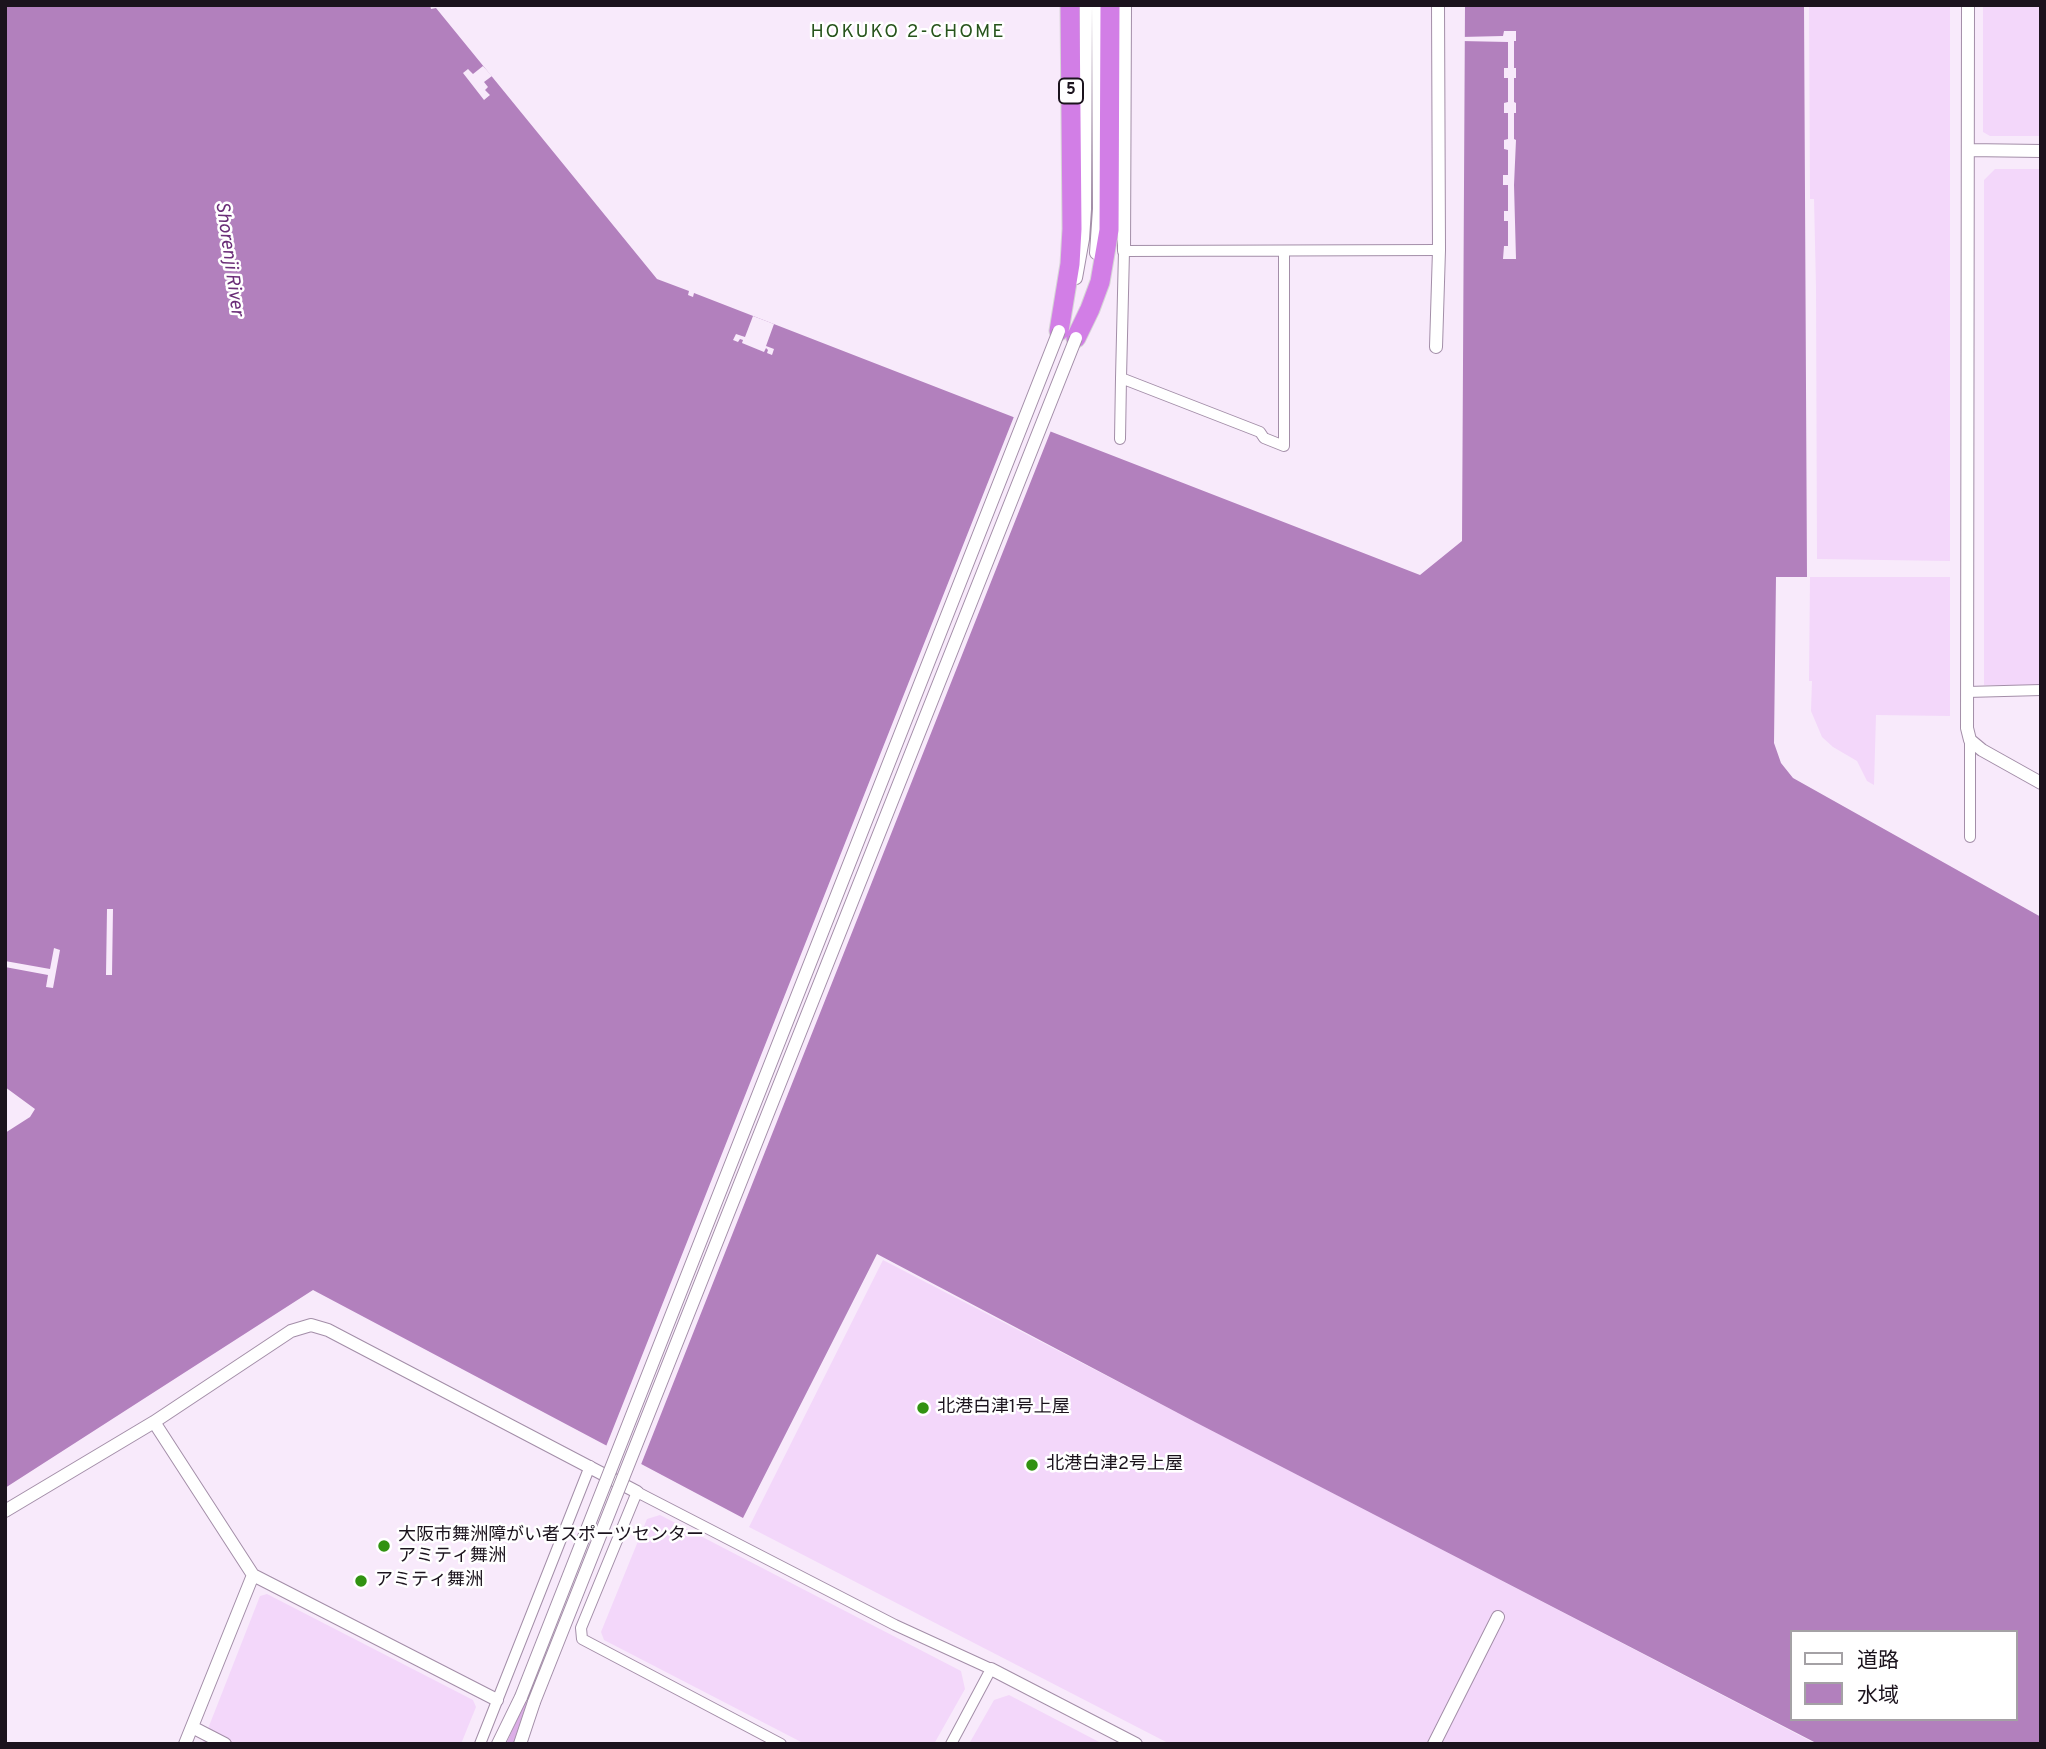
<!DOCTYPE html>
<meta charset="utf-8">
<style>
body{margin:0}
#map{position:relative;width:2046px;height:1749px;overflow:hidden;background:#f8eafb;font-family:Overpass,"Noto Sans JP",sans-serif}
canvas{display:block}
.frame{position:absolute;inset:0;border:7px solid #1b131d;pointer-events:none}
.legend{position:absolute;left:1790px;top:1630px;width:228px;height:91px;box-sizing:border-box;background:#fff;border:2px solid #a4a1a5;margin:0;padding:9px 12px;list-style:none;font-size:21px;color:#1b131d}
.legend li{display:flex;align-items:center;gap:14px;height:35px}
.legend b{width:35px;border:2px solid #a4a1a5}
</style>
<div id="map">
<canvas width="2046" height="1749"></canvas>
<div class="frame"></div>
<ul class="legend">
<li><b style="height:9px;background:#fff"></b>道路</li>
<li><b style="height:19px;background:#b280bd"></b>水域</li>
</ul>
</div>
<script>
const ctx = document.querySelector('canvas').getContext('2d');
ctx.lineJoin = 'round';
function paint(path, color) { ctx.fillStyle = color; ctx.fill(path, 'evenodd'); }
function strokePath(path, color, width, dash) { ctx.strokeStyle = color; ctx.lineWidth = width; ctx.lineCap = dash ? 'butt' : 'round'; ctx.setLineDash(dash || []); ctx.stroke(path); }
function write(font, color, halo, rows, align = 'center') {
  ctx.font = font + ' Overpass,"Noto Sans JP",sans-serif'; ctx.lineWidth = 5; ctx.setLineDash([]); ctx.textBaseline = 'middle'; ctx.strokeStyle = halo; ctx.fillStyle = color; for (const [text, x, y, turn = 0] of rows) {
    ctx.save(); ctx.translate(x, y); ctx.rotate((+turn || 0) * Math.PI / 180); ctx.textAlign = isNaN(turn) ? turn : align; if (halo) ctx.strokeText(text, 0, 0); ctx.fillText(text, 0, 0); ctx.restore();
  }
}
const built = new Path2D(`
 M1809,5h141v556l-133,-2 -1,-272 -2,-88h-4z
 M1983,5h58v131h-51l-7,-4z
 M1995,169h46v516h-57v-505z
 M1810,577h140v139l-74,-1 -2,70 -7,-4 -10,-20 -24,-14 -11,-10 -11,-26 1,-30h-3z
 M883,1260l633,328 300,156h-646l-421,-217z
 M660,1515l301,156 4,18 -31,55h-129l-201,-104 -3,-8 46,-113z
 M267,1594l206,106 3,7 -15,37h-259l58,-148z
 M1009,1695l94,49h-134l25,-44z`);
const green = new Path2D(`
 M525,1702h2l-14,42h-7z`);
const water = new Path2D(`
 M5,5h425l1,4 5,-1 221,271 32,12 -1,4 5,2 1,-4 726,282 42,-34 3,-536h339l3,572h-31l-2,166 7,20 12,15 248,139v827h-223l-623,-322 -318,-168 -134,264 -430,-228 -308,198v-355l25,-16 5,-8 -30,-22zM1792,1632h224v87h-224z`);
const pier = new Path2D(`
 M1504,31h12v10h-2v27h2v10h-2v24l2,1v10h-2v26l2,1 -2,45 2,74h-13l1,-13h4v-25h-4v-10h4v-26h-5v-10h5v-25l-4,-1v-9l4,-1v-26h-4v-10l4,-1v-24h-4v-10h4v-26l-47,-1v-4l42,-1z
 M483,66l9,10 -8,6 4,5 -3,3 5,5 -6,5 -21,-27 5,-4 5,5z
 M753,316l21,8 -8,22 8,3 -2,6 -5,-2 1,-3 -2,-2 -2,4 -22,-9 1,-3 -3,-1 -2,3 -5,-2 3,-6 9,3z
 M1015,414l37,14 -412,1039 -35,-18z
 M107,909h6l-1,66h-6z
 M54,948l6,2 -7,38 -7,-1 2,-12 -43,-8v-6l45,8z`);
const minor = new Path2D(`
 M1284,251v195l-20,-8 -4,-6 -139,-54 3,-127 315,-1
 M1120,439l1,-61
 M1967,692l74,-2
 M1970,837v-97
 M480,1744l110,-278
 M781,1744l-199,-105 -1,-11 56,-136 258,133 96,44 -40,75`);
const tertiary = new Path2D(`
 M1968,5l-1,723 3,12 12,10 59,33
 M1968,150l73,1
 M1124,251l1,-246
 M1096,253l3,-44 -1,-204
 M1076,278l7,-39 2,-30 1,-204
 M1436,347l3,-97 -1,-245
 M154,1422l99,153 244,125
 M5,1511l149,-89 137,-91 20,-6 17,5 309,162
 M991,1669l145,75
 M192,1727l33,17
 M185,1744l68,-169
 M498,1744l23,-47
 M520,1744l14,-42
 M1434,1744l64,-127`);
const motorway = new Path2D(`
 M1059,331l11,-67 2,-35 -2,-224
 M1076,338l14,-29 10,-27 9,-52 1,-225`);
const tertiaryBridge = new Path2D(`
 M521,1697l538,-1366
 M534,1702l542,-1364`);
const markers = [
 [923,1408,7,"#319211"],
 [1032,1465,7,"#319211"],
 [384,1546,7,"#319211"],
 [361,1581,7,"#319211"]
];
const shields = [
 [1071,91,24]
];
const shieldNames = [
 ["5",1071,91]
];
const poiNames = [
 ["北港白津1号上屋",937,1408],
 ["北港白津2号上屋",1046,1465],
 ["大阪市舞洲障がい者スポーツセンター",398,1536],
 ["アミティ舞洲",398,1557],
 ["アミティ舞洲",375,1581]
];
const neighbourhoodNames = [
 ["HOKUKO 2-CHOME",908,33]
];
const waterNames = [
 ["Shorenji River",228,259,82]
];
paint(built, '#f3d7fa');
paint(green, '#dcaee7');
paint(water, '#b280bd');
paint(pier, '#f8eafb');
strokePath(minor, '#a38ea8', 12);
strokePath(tertiary, '#a38ea8', 14);
strokePath(motorway, '#d6d5d6', 21);
strokePath(minor, '#fff', 10);
strokePath(tertiary, '#fff', 12);
strokePath(motorway, '#d27ee6', 19);
strokePath(tertiaryBridge, '#a38ea8', 14, []);
strokePath(tertiaryBridge, '#fff', 12);
for (const [x, y, r, color] of markers) { const dot = new Path2D(); dot.arc(x, y, r, 0, 2 * Math.PI); ctx.fillStyle = color; ctx.fill(dot); strokePath(dot, '#fff', 2.5); }
for (const [x, y, w] of shields) { const box = new Path2D(); box.roundRect(x - w / 2, y - 12.5, w, 25, 5); ctx.fillStyle = '#fff'; ctx.fill(box); strokePath(box, '#1b131d', 2); }
write('bold 16px', '#1b131d', null, shieldNames);
write('18px', '#1b131d', '#fff', poiNames, 'left');
ctx.letterSpacing = '2px';
write('19px', '#27541c', '#fff', neighbourhoodNames);
ctx.letterSpacing = '0px';
write('italic 19px', '#6b2e78', '#fff', waterNames);
</script>
